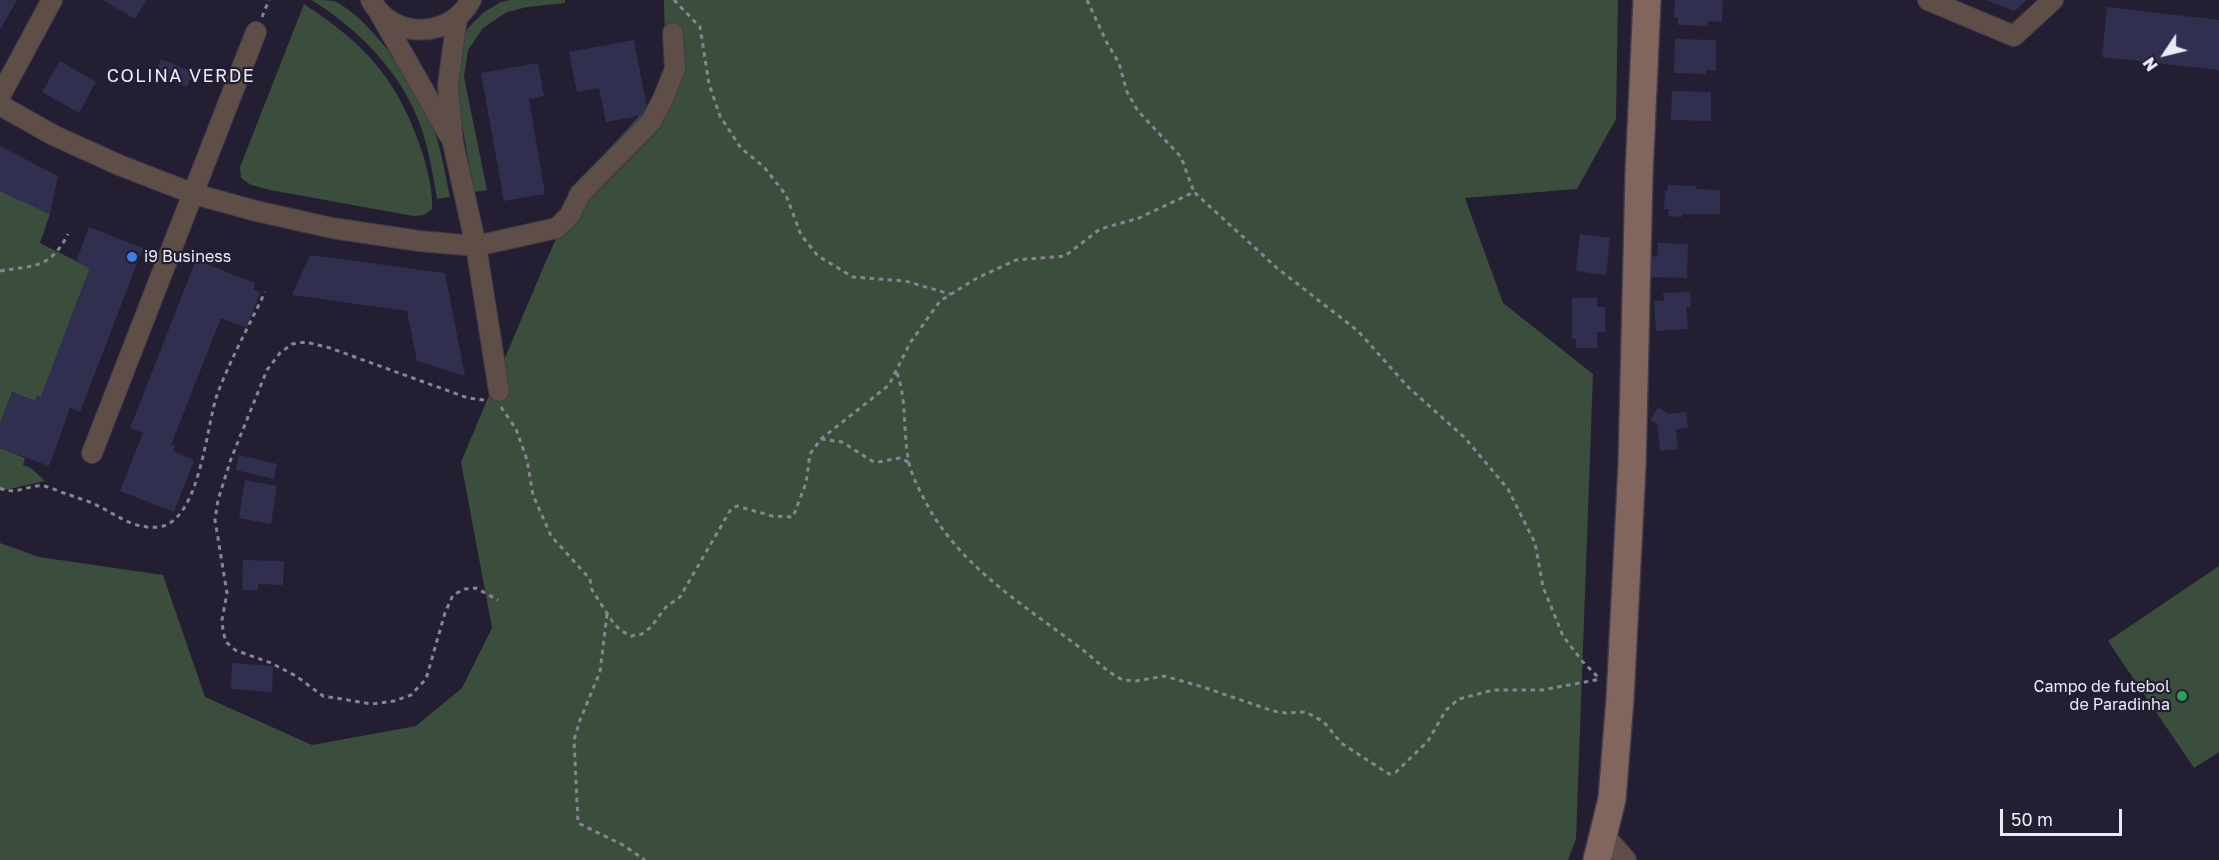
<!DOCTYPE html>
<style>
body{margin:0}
#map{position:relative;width:2219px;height:860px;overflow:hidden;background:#231e31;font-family:"Golos Text",sans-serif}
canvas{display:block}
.north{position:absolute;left:2135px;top:24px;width:60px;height:60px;-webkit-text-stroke:4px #231e31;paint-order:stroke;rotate:235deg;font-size:16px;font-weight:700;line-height:24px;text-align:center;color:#ece9f6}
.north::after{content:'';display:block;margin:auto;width:21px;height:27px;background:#ece9f6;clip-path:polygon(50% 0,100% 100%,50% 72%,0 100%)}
.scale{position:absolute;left:2000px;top:809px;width:122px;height:27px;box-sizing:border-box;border:3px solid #ece9f6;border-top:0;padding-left:8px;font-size:18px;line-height:21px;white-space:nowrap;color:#ece9f6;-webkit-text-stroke:4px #231e31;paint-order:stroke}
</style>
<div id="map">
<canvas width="2219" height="860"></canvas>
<div class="north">N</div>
<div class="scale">50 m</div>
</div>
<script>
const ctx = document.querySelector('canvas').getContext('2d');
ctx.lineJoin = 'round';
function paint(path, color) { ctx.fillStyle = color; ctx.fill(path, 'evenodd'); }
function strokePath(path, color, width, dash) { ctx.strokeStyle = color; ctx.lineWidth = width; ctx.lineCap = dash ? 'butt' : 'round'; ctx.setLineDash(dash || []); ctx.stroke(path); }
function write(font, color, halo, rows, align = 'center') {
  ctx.font = font + ' "Golos Text",sans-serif'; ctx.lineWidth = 4.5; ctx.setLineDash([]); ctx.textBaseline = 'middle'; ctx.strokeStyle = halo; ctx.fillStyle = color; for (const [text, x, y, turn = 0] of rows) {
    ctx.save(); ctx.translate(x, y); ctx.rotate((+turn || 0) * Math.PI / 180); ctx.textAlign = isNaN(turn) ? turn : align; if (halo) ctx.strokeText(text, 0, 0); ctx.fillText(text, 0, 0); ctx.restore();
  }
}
const green = new Path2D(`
 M311,0c7,0 17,0 23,1 36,16 86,88 99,125 8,23 12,47 17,71l-13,2c-4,-24 -8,-48 -16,-72 -19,-54 -62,-98 -110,-127z
 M510,0h55v3l-38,4 -20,5 -24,16 -15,22 -4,27 23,113 -13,2 -21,-117 8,-36 7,-11 16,-16 17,-10z
 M664,0h954l-2,119 -39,70 -112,9 38,105 90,71 -17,465 -8,21h-1568v-317l39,14 124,18 42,122 107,48 104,-19 46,-38 30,-60 -31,-166 82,-194 41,-92 82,-89z
 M304,4c63,41 96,78 119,151 5,17 10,36 9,54l-8,6 -11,1 -143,-26 -19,-5 -10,-7 -1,-11z
 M0,191l50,23 -10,29 50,25 -49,129 -4,-1 -2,5 -23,-9 -12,32z
 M0,448l25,10 -2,7 8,3 14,13 -45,10z
 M2219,566v186l-25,16 -86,-127z`);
const building = new Path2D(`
 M0,0h17l-17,30z
 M103,0h43l-11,19z
 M1675,0h48l-1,22 -14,-1v5l-30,-1v-7l-4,-1z
 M1986,0h41l-13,11z
 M2107,7l112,13v50l-117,-13z
 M1675,39l41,1v31l-10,-1v4l-32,-1z
 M634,40l14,74 -42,8 -7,-34 -22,4 -8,-40z
 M161,59l32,13 -6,15 -32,-13z
 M60,61l36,21 -17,31 -37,-21z
 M538,63l6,33 -15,3 16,95 -41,7 -23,-128z
 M1672,91l39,1v29l-40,-1z
 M0,146l58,30 -8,38 -50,-23z
 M1668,185l28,1v3l24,1v24h-37l-1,3 -14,-1 1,-7h-5l1,-18h2z
 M89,227l54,21 -63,164 -10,-4 -21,58 -49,-18v-24l12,-32 23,9 2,-6 4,2 49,-129 -14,-6z
 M1580,234l30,4 -4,37 -30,-4z
 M1658,243l30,1 -1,34 -37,-1 1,-21 6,1z
 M310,255l135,18 20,103 -48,-15 -10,-50 -115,-16z
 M196,260l59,23 -2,6 7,3 -13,36 -26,-10 -50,127 4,1 -2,5 21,9 -20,52 -54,-21 23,-58 -13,-5z
 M1690,292l1,15h-5l2,22 -32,2 -2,-30h10l-1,-8z
 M1572,298h25v9h8v25h-8v16h-21v-9h-4z
 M1658,407l11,7 17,-2 2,16 -12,1 2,20 -18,2 -3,-27 -7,-4z
 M239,455l38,9 -3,15 -38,-9z
 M245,480l32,6 -6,38 -32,-6z
 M243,560l41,1 -1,24 -25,-1v6h-16z
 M232,663l41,3 -1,26 -41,-3z`);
const path = new Path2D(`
 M674,0l26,27 9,57 11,32 21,32 23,19 22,28 15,40 17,21 35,21 52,4 45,13
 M1087,0l20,43 12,20 8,29 11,19 43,46 13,35
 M262,17l7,-17
 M0,271c35,-6 50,-2 68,-37
 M897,373c11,31 5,63 13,94 3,11 8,20 13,30 33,67 98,106 156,150 15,11 27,25 44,33l13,1 28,-5 39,11 70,24 13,2 20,-1 18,10 17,21 48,31 7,-2 32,-31 18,-31 13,-11 34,-9h49l59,-11
 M484,400l-16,-2 -138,-50 -24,-6 -14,2 -12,9 -13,17 -36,89 -13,41 -3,20 12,73 -5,27 1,11 3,11 9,8 36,13 25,13 27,20 49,8 22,-3 17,-6 15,-16 19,-66 8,-18 12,-6 11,-1 22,12
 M501,407l15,22 11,31 6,35 18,41 39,43 2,11 20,31 8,9 11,6 11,-2 9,-7 15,-20 14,-10 51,-88 6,-3 35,10 21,1 13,-34 4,-29 11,-15 68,-54 21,-42 30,-42 37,-23 39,-18 49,-4 35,-27 39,-11 55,-26 83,76 81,63 50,56 57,51 43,51 27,54 8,44 20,49 19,25 18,18
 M821,439l21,3 30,19 6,1 22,-4 10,5
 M0,488c15,8 30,-4 44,-2 9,2 18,7 26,9 7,3 15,5 22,8 23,10 40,27 67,24 41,-6 47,-100 58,-132 13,-35 32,-69 48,-103
 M607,614l-7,58 -20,48 -6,20 4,83 45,22 22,15`);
const street = new Path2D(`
 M371,0c21,40 79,39 100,0
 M1928,0l86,36 39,-36
 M379,12l70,123
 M457,18l-9,67 5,58 23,103 23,145
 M0,96l52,-96
 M0,105l53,30 66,30 75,29 62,17 76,17 87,13 57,5 81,-18 13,-13 10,-21 71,-72 12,-23 12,-30 -2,-36
 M92,453l164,-421
 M1603,834l23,26`);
const secondary = new Path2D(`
 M1597,860l15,-61 8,-100 12,-233 7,-292 8,-174`);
const markers = [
 [132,257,6,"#3f7fe0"],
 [2182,696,6,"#2e9e5b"]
];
const poiNames = [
 ["i9 Business",144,257],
 ["Campo de futebol",2170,687,"right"],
 ["de Paradinha",2170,705,"right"]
];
const neighbourhoodNames = [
 ["COLINA VERDE",181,76]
];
paint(green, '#3b4d3c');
paint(building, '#312f50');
strokePath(street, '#3f3a4d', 22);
strokePath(secondary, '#3f3a4d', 30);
strokePath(path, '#888494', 3, [4.5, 4.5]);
strokePath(street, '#5f4d48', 20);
strokePath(secondary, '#82665e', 27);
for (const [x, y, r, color] of markers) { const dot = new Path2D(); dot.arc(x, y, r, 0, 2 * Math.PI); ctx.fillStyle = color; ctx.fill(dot); strokePath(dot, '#231e31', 2); }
write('16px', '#ece9f6', '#231e31', poiNames, 'left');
ctx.letterSpacing = '1.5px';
write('18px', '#ece9f6', '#231e31', neighbourhoodNames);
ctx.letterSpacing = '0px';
</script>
